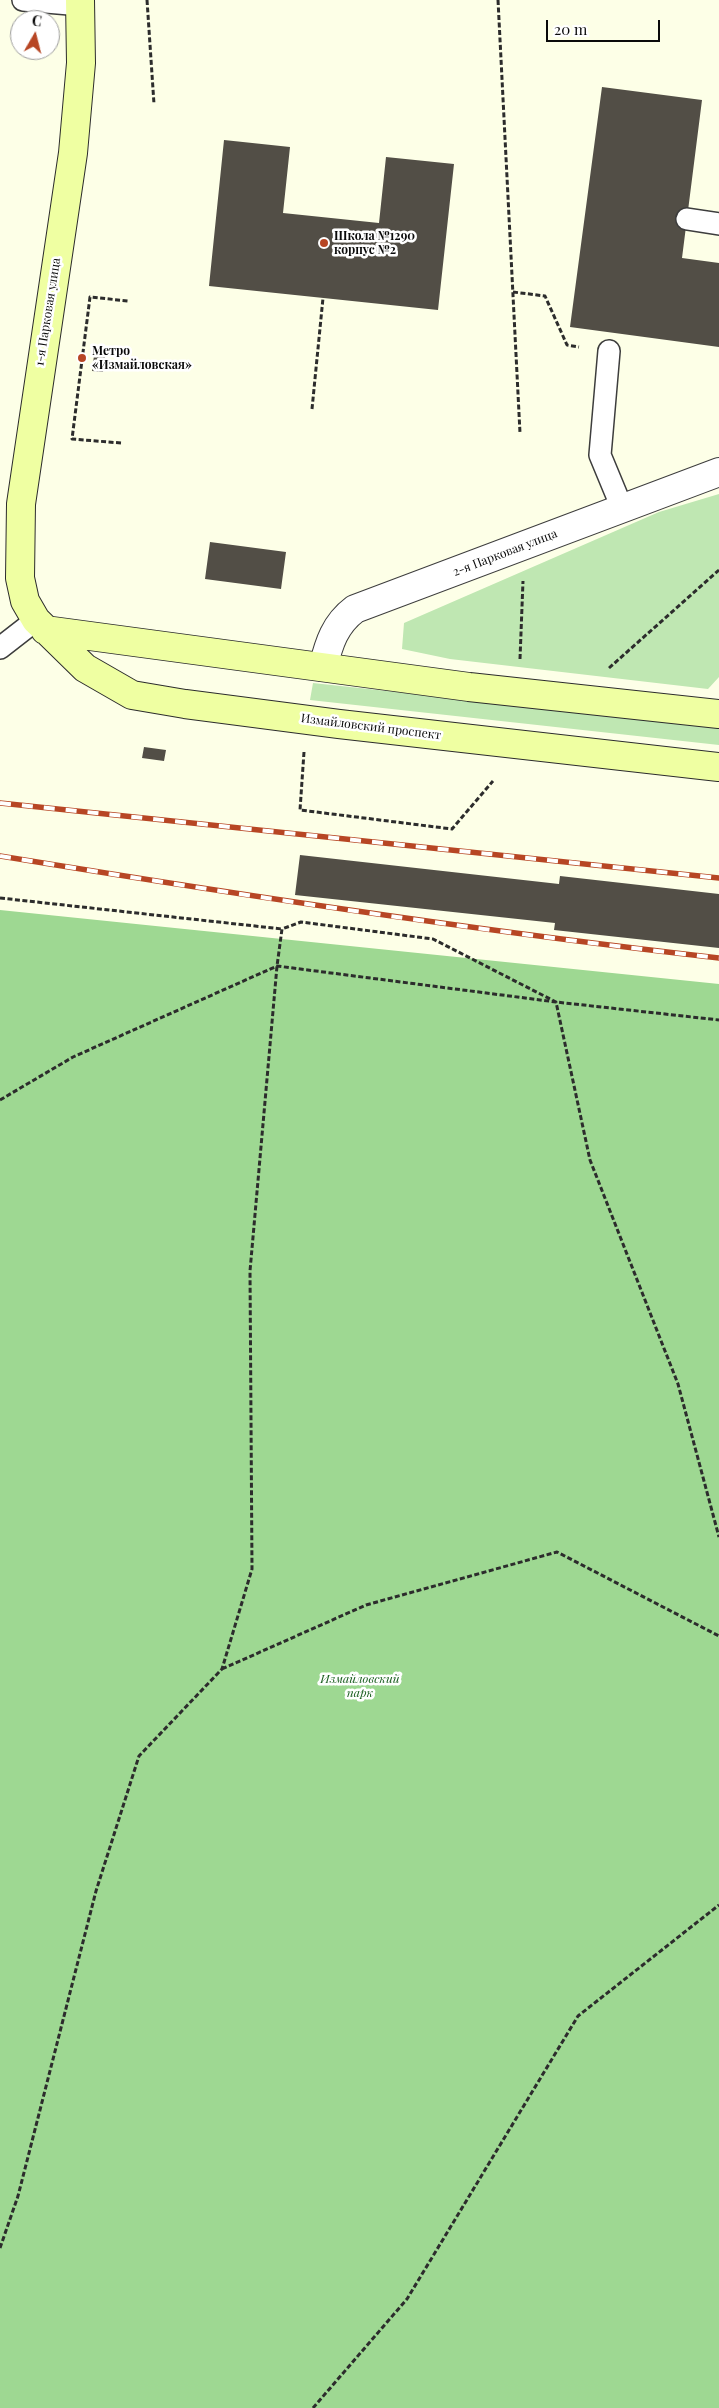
<!DOCTYPE html>
<meta charset="utf-8">
<style>
body{margin:0}
#map{position:relative;width:719px;height:2408px;overflow:hidden;background:#fdffe7;font-family:"Playfair Display",serif}
canvas{display:block}
.north{position:absolute;left:10px;top:10px;width:50px;height:50px;box-sizing:border-box;background:#fff;border:1px solid #9d9d9d;border-radius:50%;rotate:8deg;font-size:14px;font-weight:700;line-height:20px;text-align:center;color:#0a0a0a}
.north::after{content:'';display:block;margin:auto;width:18px;height:22px;background:#b74624;clip-path:polygon(50% 0,100% 100%,50% 72%,0 100%)}
.scale{position:absolute;left:546px;top:20px;width:114px;height:22px;box-sizing:border-box;border:2px solid #0a0a0a;border-top:0;padding-left:6px;font-size:15px;line-height:18px;white-space:nowrap;color:#0a0a0a;-webkit-text-stroke:4px #fff;paint-order:stroke}
</style>
<div id="map">
<canvas width="719" height="2408"></canvas>
<div class="north">С</div>
<div class="scale">20 m</div>
</div>
<script>
const ctx = document.querySelector('canvas').getContext('2d');
ctx.lineJoin = 'round';
function paint(path, color) { ctx.fillStyle = color; ctx.fill(path, 'evenodd'); }
function strokePath(path, color, width, dash) { ctx.strokeStyle = color; ctx.lineWidth = width; ctx.lineCap = dash ? 'butt' : 'round'; ctx.setLineDash(dash || []); ctx.stroke(path); }
function write(font, color, halo, rows, align = 'center') {
  ctx.font = font + ' "Playfair Display",serif'; ctx.lineWidth = 5; ctx.setLineDash([]); ctx.textBaseline = 'middle'; ctx.strokeStyle = halo; ctx.fillStyle = color; for (const [text, x, y, turn = 0] of rows) {
    ctx.save(); ctx.translate(x, y); ctx.rotate((+turn || 0) * Math.PI / 180); ctx.textAlign = isNaN(turn) ? turn : align; if (halo) ctx.strokeText(text, 0, 0); ctx.fillText(text, 0, 0); ctx.restore();
  }
}
const green = new Path2D(`
 M719,494v183l-11,12 -258,-30 -48,-10 2,-26 255,-111z
 M313,683l406,44v18l-409,-45z`);
const forest = new Path2D(`
 M0,910l719,74v1424h-719z`);
const building = new Path2D(`
 M602,87l100,13 -20,158 37,5v84l-149,-20z
 M224,140l66,7 -7,66 96,10 7,-66 68,7 -16,146 -229,-24z
 M95,348l11,2 -3,22 -11,-1z
 M210,542l76,10 -5,37 -76,-10z
 M144,747l22,3 -2,11 -22,-3z
 M300,855l259,29 1,-8 159,18v54l-165,-18 1,-7 -260,-28z`);
const path = new Path2D(`
 M147,0l7,104
 M498,0l22,433
 M513,292l32,4 22,49 12,2
 M312,409l11,-111
 M121,443l-49,-4 18,-142 38,4
 M520,659l3,-78
 M609,668l110,-98
 M304,752l-4,58 152,19 41,-48
 M0,898l282,31
 M0,1100l73,-43 204,-91 279,36 163,18
 M222,1669l144,-64 191,-53 162,84
 M0,2248l18,-52 78,-305 43,-135 83,-87 30,-100 -2,-298 27,-305 5,-37 19,-7 132,17 123,63 34,158 88,224 41,153
 M313,2408l94,-109 171,-283 141,-111`);
const lane = new Path2D(`
 M23,0l58,5
 M687,219l32,5
 M609,351l-9,104 22,53
 M0,648l36,-28`);
const street = new Path2D(`
 M323,667c6,-24 12,-43 32,-58l364,-137`);
const secondary = new Path2D(`
 M80,0l1,63 -8,90 -52,351 -1,74 5,23 11,19 49,48 47,27 53,9 154,20 380,43
 M45,630l424,57 250,27`);
const rail = new Path2D(`
 M0,803l719,75
 M0,856c239,39 478,75 719,102`);
const markers = [
 [324,243,5,"#b74624"],
 [82,358,5,"#b74624"]
];
const poiNames = [
 ["Школа №1290",334,236],
 ["корпус №2",334,250],
 ["Метро",92,351],
 ["«Измайловская»",92,365]
];
const streetNames = [
 ["1-я Парковая улица",48,312,-81],
 ["2-я Парковая улица",505,553,-21],
 ["Измайловский проспект",371,727,7]
];
const parkNames = [
 ["Измайловский",360,1679],
 ["парк",360,1693]
];
paint(green, '#bfe7b2');
paint(forest, '#9ed892');
paint(building, '#524e46');
strokePath(lane, '#3d3d3d', 24);
strokePath(street, '#3d3d3d', 30);
strokePath(secondary, '#2c2c2c', 30);
strokePath(path, '#2c2c2c', 3, [5, 2.5]);
strokePath(lane, '#fff', 21);
strokePath(street, '#fff', 28);
strokePath(secondary, '#efffa2', 28);
strokePath(rail, '#b74624', 5.5);
strokePath(rail, '#fff', 4, [11]);
for (const [x, y, r, color] of markers) { const dot = new Path2D(); dot.arc(x, y, r, 0, 2 * Math.PI); ctx.fillStyle = color; ctx.fill(dot); strokePath(dot, '#fff', 2); }
write('bold 12px', '#0a0a0a', '#fff', poiNames, 'left');
write('12px', '#0a0a0a', '#fff', streetNames);
write('italic 12px', '#1c6021', '#fff', parkNames);
</script>
